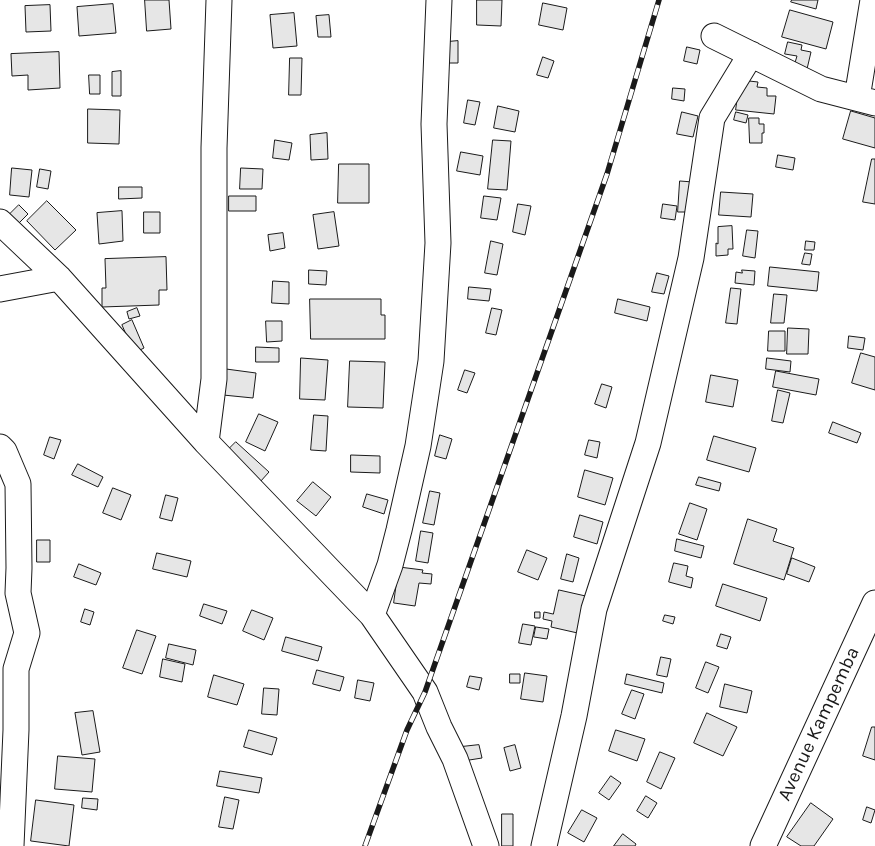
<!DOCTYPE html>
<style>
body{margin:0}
canvas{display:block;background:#fff}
</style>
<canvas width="875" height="846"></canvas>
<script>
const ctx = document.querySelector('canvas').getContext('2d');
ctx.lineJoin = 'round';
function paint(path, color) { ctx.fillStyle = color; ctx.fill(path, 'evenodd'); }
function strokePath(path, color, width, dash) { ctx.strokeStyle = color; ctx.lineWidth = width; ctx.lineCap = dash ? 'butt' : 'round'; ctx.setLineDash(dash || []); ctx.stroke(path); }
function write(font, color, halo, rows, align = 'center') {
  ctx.font = font + ' Karla,sans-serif'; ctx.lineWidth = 4; ctx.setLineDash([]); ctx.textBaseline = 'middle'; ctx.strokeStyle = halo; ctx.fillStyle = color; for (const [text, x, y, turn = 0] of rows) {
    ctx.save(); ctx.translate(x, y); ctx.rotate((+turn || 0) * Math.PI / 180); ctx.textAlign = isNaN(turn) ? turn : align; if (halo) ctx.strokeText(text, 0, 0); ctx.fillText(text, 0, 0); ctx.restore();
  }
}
const building = new Path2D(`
 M145,0h24l2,29 -24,2z
 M477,0h25l-1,26 -24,-1z
 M792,0h26l-2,9 -25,-7z
 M543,3l24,5 -4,22 -24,-5z
 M113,4l3,29 -37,3 -2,-29z
 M50,5l1,26 -25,1 -1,-26z
 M790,10l43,12 -7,27 -44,-12z
 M294,13l3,33 -24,2 -3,-33z
 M329,15l2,22h-13l-2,-21z
 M458,41v22h-11v-21z
 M788,42l14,3 -1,5 10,2 -4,17 -13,-3 3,-10 -12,-2z
 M687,47l13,3 -3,14 -13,-3z
 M59,52l1,36 -32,2v-15l-16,1 -1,-22z
 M543,57l11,4 -6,17 -11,-3z
 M290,58h12l-1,37h-12z
 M121,71v25h-9v-24z
 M89,75h11v19h-10z
 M740,80l18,2 -1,5 10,1v8h9l-2,18 -38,-4z
 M673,88l12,1 -1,12 -12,-2z
 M468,100l12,2 -5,23 -11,-2z
 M498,106l21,5 -4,21 -21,-4z
 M88,109l32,1 -1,34 -31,-1z
 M851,111l24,7v30l-32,-9z
 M682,112l16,4 -5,21 -16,-3z
 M736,112l12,3 -2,8 -12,-3z
 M749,118h10v6h5v9h-2v10h-12z
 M327,133l1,26 -17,1 -1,-25z
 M275,140l17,3 -3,17 -16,-2z
 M493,140l18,1 -4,49 -19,-1z
 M461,152l22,4 -3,19 -23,-4z
 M778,155l17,3 -2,12 -17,-3z
 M872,159h3v45l-12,-2z
 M339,164h30v39h-31z
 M12,168l20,2 -3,27 -19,-2z
 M241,168l22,1 -1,20h-22z
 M40,169l11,2 -3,18 -11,-2z
 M680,181l13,1 -2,30h-13z
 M119,187h23v11l-23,1z
 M721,192l32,2 -2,23 -32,-2z
 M229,196h27v15h-27z
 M484,196l17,2 -4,22 -16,-2z
 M47,201l29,29 -21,20 -28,-29z
 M518,204l13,2 -6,29 -12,-3z
 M663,204l14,2 -2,14 -14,-2z
 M19,205l9,9 -11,11 -9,-9z
 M122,211l1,30 -24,3 -2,-31z
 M144,212h16v21h-16z
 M334,212l5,34 -21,3 -5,-34z
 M732,226l1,23h-5v6l-12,1v-13l2,1v-17z
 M747,230l11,1 -3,27 -12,-2z
 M283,233l2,15 -15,3 -2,-16z
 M491,241l12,3 -6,31 -12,-2z
 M806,241l9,1 -1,8h-9z
 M805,253l7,1 -2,11 -8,-1z
 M166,257l1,33h-8v15l-57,2v-19h4l-1,-29z
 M770,267l49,5 -2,19 -49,-5z
 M309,270l18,1 -1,14 -17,-1z
 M742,270l13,1 -1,14 -19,-2 1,-11 6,1z
 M657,273l12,3 -5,18 -12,-2z
 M273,281l16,1v22l-17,-1z
 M469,287l22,2 -2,12 -21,-2z
 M731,288l10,1 -4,35 -11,-1z
 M774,294l13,1 -3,28h-13z
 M310,299h71v16h4v24h-74z
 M618,299l32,8 -3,14 -32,-8z
 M137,308l3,8 -11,3 -2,-7z
 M492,308l10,2 -6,25 -10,-2z
 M132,320l12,28 -10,5 -12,-28z
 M266,321h16v20l-15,1z
 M788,328l21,1 -1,25h-21z
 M769,331h16v20h-17z
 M849,336l16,2 -2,12 -15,-2z
 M256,347l23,1v14h-23z
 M861,353l14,4v33l-23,-7z
 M301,358l27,2 -3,40 -25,-1z
 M767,358l24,3 -1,11 -24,-3z
 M350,361l35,1 -2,46 -35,-1z
 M226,369l30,4 -3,25 -30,-3z
 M465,370l10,3 -8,20 -9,-3z
 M776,371l43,8 -3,16 -43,-8z
 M711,375l27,5 -5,27 -27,-5z
 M602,384l10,3 -6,21 -11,-4z
 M778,390l12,3 -7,30 -11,-2z
 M259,414l19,8 -13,29 -19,-9z
 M314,415l14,1 -2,35 -15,-1z
 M833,422l28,11 -4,10 -28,-10z
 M440,435l12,4 -6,20 -11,-3z
 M714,436l42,12 -7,24 -42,-12z
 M50,437l11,3 -7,19 -10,-4z
 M589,440l11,2 -3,16 -12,-3z
 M236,442l33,30 -9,10 -34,-30z
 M351,455l29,1v17l-29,-1z
 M78,464l25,13 -5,10 -26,-12z
 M585,470l28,8 -8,27 -27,-8z
 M699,477l22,6 -2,8 -23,-6z
 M313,482l18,15 -15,19 -19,-15z
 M113,488l18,7 -10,25 -18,-7z
 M430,491l10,2 -6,32 -11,-2z
 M367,494l21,6 -4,14 -21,-7z
 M166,495l12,3 -6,23 -12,-3z
 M690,503l17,6 -10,31 -18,-6z
 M580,515l23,7 -6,22 -23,-7z
 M748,519l29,10 -4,12 21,7 -10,32 -50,-16z
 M421,531l12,2 -5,30 -12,-2z
 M677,539l27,7 -3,12 -26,-7z
 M37,540h13v22h-13z
 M527,550l20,8 -9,22 -20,-8z
 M157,553l34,8 -4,16 -34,-8z
 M567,554l12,4 -6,24 -12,-3z
 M792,558l23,9 -6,15 -22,-8z
 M674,563l14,3 -2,10 7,2 -2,10 -22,-6z
 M79,564l22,9 -5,12 -22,-8z
 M399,567l24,3 -1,3 10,1 -1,10 -12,-1 -4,23 -21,-3z
 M723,584l44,14 -7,23 -44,-15z
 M559,590l31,7 -8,37 -31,-7 1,-6 -9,-2 1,-7 9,2z
 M204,604l23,7 -5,13 -22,-8z
 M85,609l9,3 -4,13 -9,-3z
 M252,610l21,8 -9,22 -21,-9z
 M535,612h5v6h-5z
 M665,615l10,2 -2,7 -10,-3z
 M523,624l12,2 -4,19 -12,-2z
 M536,627l13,2 -2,10 -13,-2z
 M137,630l19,6 -14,38 -19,-6z
 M721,634l10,3 -4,12 -10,-3z
 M286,637l36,10 -4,14 -36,-10z
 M169,644l27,6 -3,15 -27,-7z
 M661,657l10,2 -4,18 -10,-2z
 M163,659l22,5 -3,18 -22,-5z
 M706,662l13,5 -11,26 -12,-5z
 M317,670l27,7 -4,14 -27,-7z
 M525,673l22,3 -4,26 -22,-3z
 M510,674h10v9h-10z
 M627,674l37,9 -2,10 -37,-9z
 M214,675l30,9 -7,21 -29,-8z
 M470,676l12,2 -3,12 -12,-3z
 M358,680l16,3 -4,18 -15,-3z
 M725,684l27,7 -5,22 -27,-6z
 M264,688l15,1 -2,26 -15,-1z
 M632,690l12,4 -9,25 -13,-5z
 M93,711l7,41 -18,3 -7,-42z
 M707,713l30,14 -14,29 -29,-13z
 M872,727h3v33l-12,-4z
 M249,730l28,8 -5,17 -28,-8z
 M616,730l29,9 -8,22 -28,-10z
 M479,745l3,13 -19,3 -2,-14z
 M515,745l6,23 -11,3 -6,-23z
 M660,752l15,6 -14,31 -14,-7z
 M58,756l37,3 -3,33 -37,-3z
 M220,771l42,7 -3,15 -42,-7z
 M611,776l10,7 -12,17 -10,-7z
 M646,796l11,7 -9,15 -11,-7z
 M225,797l14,3 -6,29 -14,-2z
 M83,798l15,1 -1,11 -15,-2z
 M36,800l38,5 -5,41 -38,-5z
 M811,803l22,16 -19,27h-13l-14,-9z
 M867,807l8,3 -4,13 -8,-3z
 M582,810l15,8 -13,24 -16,-9z
 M502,814h11v32h-11z
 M623,834l13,10 -1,2h-21z`);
const minor = new Path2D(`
 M714,36l107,53 54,14
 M857,98l16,-98
 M0,222l59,56 147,164 166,173 53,77 14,35 16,32 31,87
 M0,289l59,-11
 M206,442l8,-63v-231l5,-148
 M0,447l4,4 14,33 1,84 -1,25 9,40 -11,36v61l-5,116
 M372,615l18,-50 9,-35 19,-84 13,-85 7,-118 -4,-119 5,-124
 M544,846l30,-130 20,-107 54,-166 43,-185 21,-140 39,-64
 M763,846l112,-243`);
const rail = new Path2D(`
 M365,846l42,-116 18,-38 182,-518 52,-174`);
const streetNames = [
 ["Avenue Kampemba",819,724,-65]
];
paint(building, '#e6e6e6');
strokePath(building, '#1a1a1a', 1);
strokePath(minor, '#1a1a1a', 27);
strokePath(minor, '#fff', 25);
strokePath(rail, '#1a1a1a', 5.5);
strokePath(rail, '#fff', 4, [11]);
write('19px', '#1a1a1a', '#fff', streetNames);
</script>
